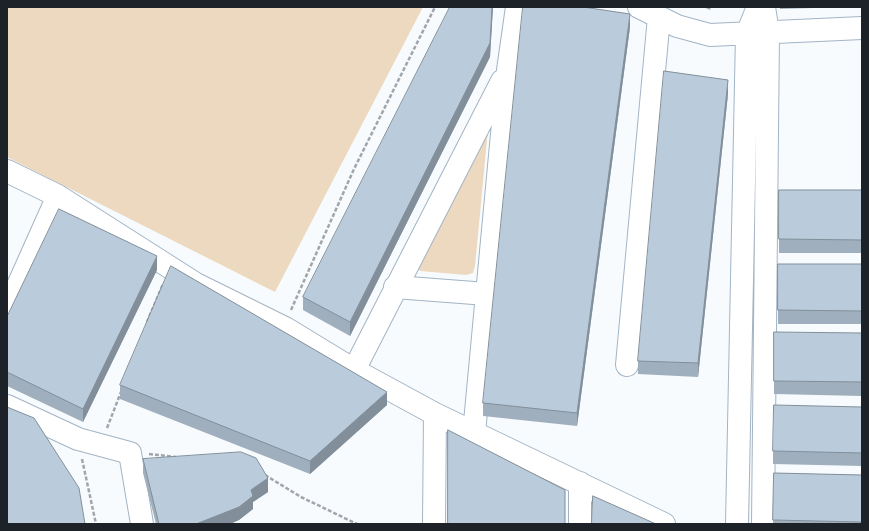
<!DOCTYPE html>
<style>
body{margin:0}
#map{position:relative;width:869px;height:531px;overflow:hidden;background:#f7fbfe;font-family:"DM Sans",sans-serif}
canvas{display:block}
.frame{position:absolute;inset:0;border:8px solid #1c2228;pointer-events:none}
</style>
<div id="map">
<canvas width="869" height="531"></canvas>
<div class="frame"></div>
</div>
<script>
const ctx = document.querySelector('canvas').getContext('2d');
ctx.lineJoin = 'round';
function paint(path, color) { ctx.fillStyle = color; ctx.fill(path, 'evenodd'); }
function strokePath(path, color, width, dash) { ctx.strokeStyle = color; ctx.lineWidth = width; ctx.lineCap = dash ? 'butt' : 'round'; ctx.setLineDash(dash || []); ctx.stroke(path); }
const green = new Path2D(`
 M7,7h416l-148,285 -268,-135z
 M489,119l-14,147 -2,7 -7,2 -46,-4 -5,-7z`);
const path = new Path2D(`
 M291,310l63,-141 81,-162
 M147,322l16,-38
 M107,428l14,-36
 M149,454l27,3
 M82,459l14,65
 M265,475l36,22 56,27`);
const minor = new Path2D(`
 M639,7l38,19 33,9 152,-7
 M7,171l51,25 138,88 89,44 69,42 81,44 229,110
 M395,287l92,7
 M7,310l51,-114
 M627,365l32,-348
 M354,370l148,-289
 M7,406l71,33 52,14 12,71
 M474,433l34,-363 9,-63
 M434,524l1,-110
 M580,524v-41
 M737,524l10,-490 11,-27
 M763,524l5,-491 -4,-26`);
const wall = new Path2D(`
 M493,7l-3,50 -140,279 -47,-26v-13z
 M703,7h8l-1,3z
 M780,7h67l-67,2z
 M630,27l-53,399 -94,-10v-13z
 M728,94l-30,283 -60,-3v-13z
 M779,190h83v63h-83z
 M778,264h84v60h-84z
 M157,270l-74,152 -76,-36v-69z
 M862,333v63l-88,-2v-13z
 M120,385l267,20 -77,69 -190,-75z
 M862,407v59l-89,-2v-13z
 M143,459l125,33 -15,10v7l-14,11 -9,4h-74l-13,-51z
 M774,473l88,2v49h-89z`);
const shadedWall = new Path2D(`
 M492,7h1l-3,50 -140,279v-14z
 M630,14v13l-53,399v-13z
 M728,80v14l-30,283v-14z
 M157,256v14l-74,152v-13z
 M387,392v13l-77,69v-13z
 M268,478v14l-15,10v7l-14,11 -9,4h-34z`);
const building = new Path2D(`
 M450,7h42l-2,36 -140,279 -47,-25z
 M523,7h60l47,7 -53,399 -94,-10z
 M664,71l64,9 -30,283 -60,-2z
 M779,190h83v50l-83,-1z
 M59,209l98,47 -74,153 -76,-37v-55z
 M778,264h84v47l-84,-1z
 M171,266l216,126 -77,69 -190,-76z
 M774,332l88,1v49l-88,-1z
 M774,405l88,2v46l-89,-2z
 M7,407l27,11 45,70 6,36h-78z
 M448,430l117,60v34h-117z
 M241,452l15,6 12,20 -17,12 2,6 -14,11 -43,17h-37l-16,-65z
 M774,473l88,2v47l-89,-2z
 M593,496l63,28h-64z`);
paint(green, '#ecd9c0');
strokePath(minor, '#a3b4c5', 24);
strokePath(path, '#a2a6ab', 2.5, [4, 2]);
strokePath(minor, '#fff', 22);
paint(wall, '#a0afbd');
paint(shadedWall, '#828f9a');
paint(building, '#baccdc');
strokePath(building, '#828f9a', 1);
</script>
